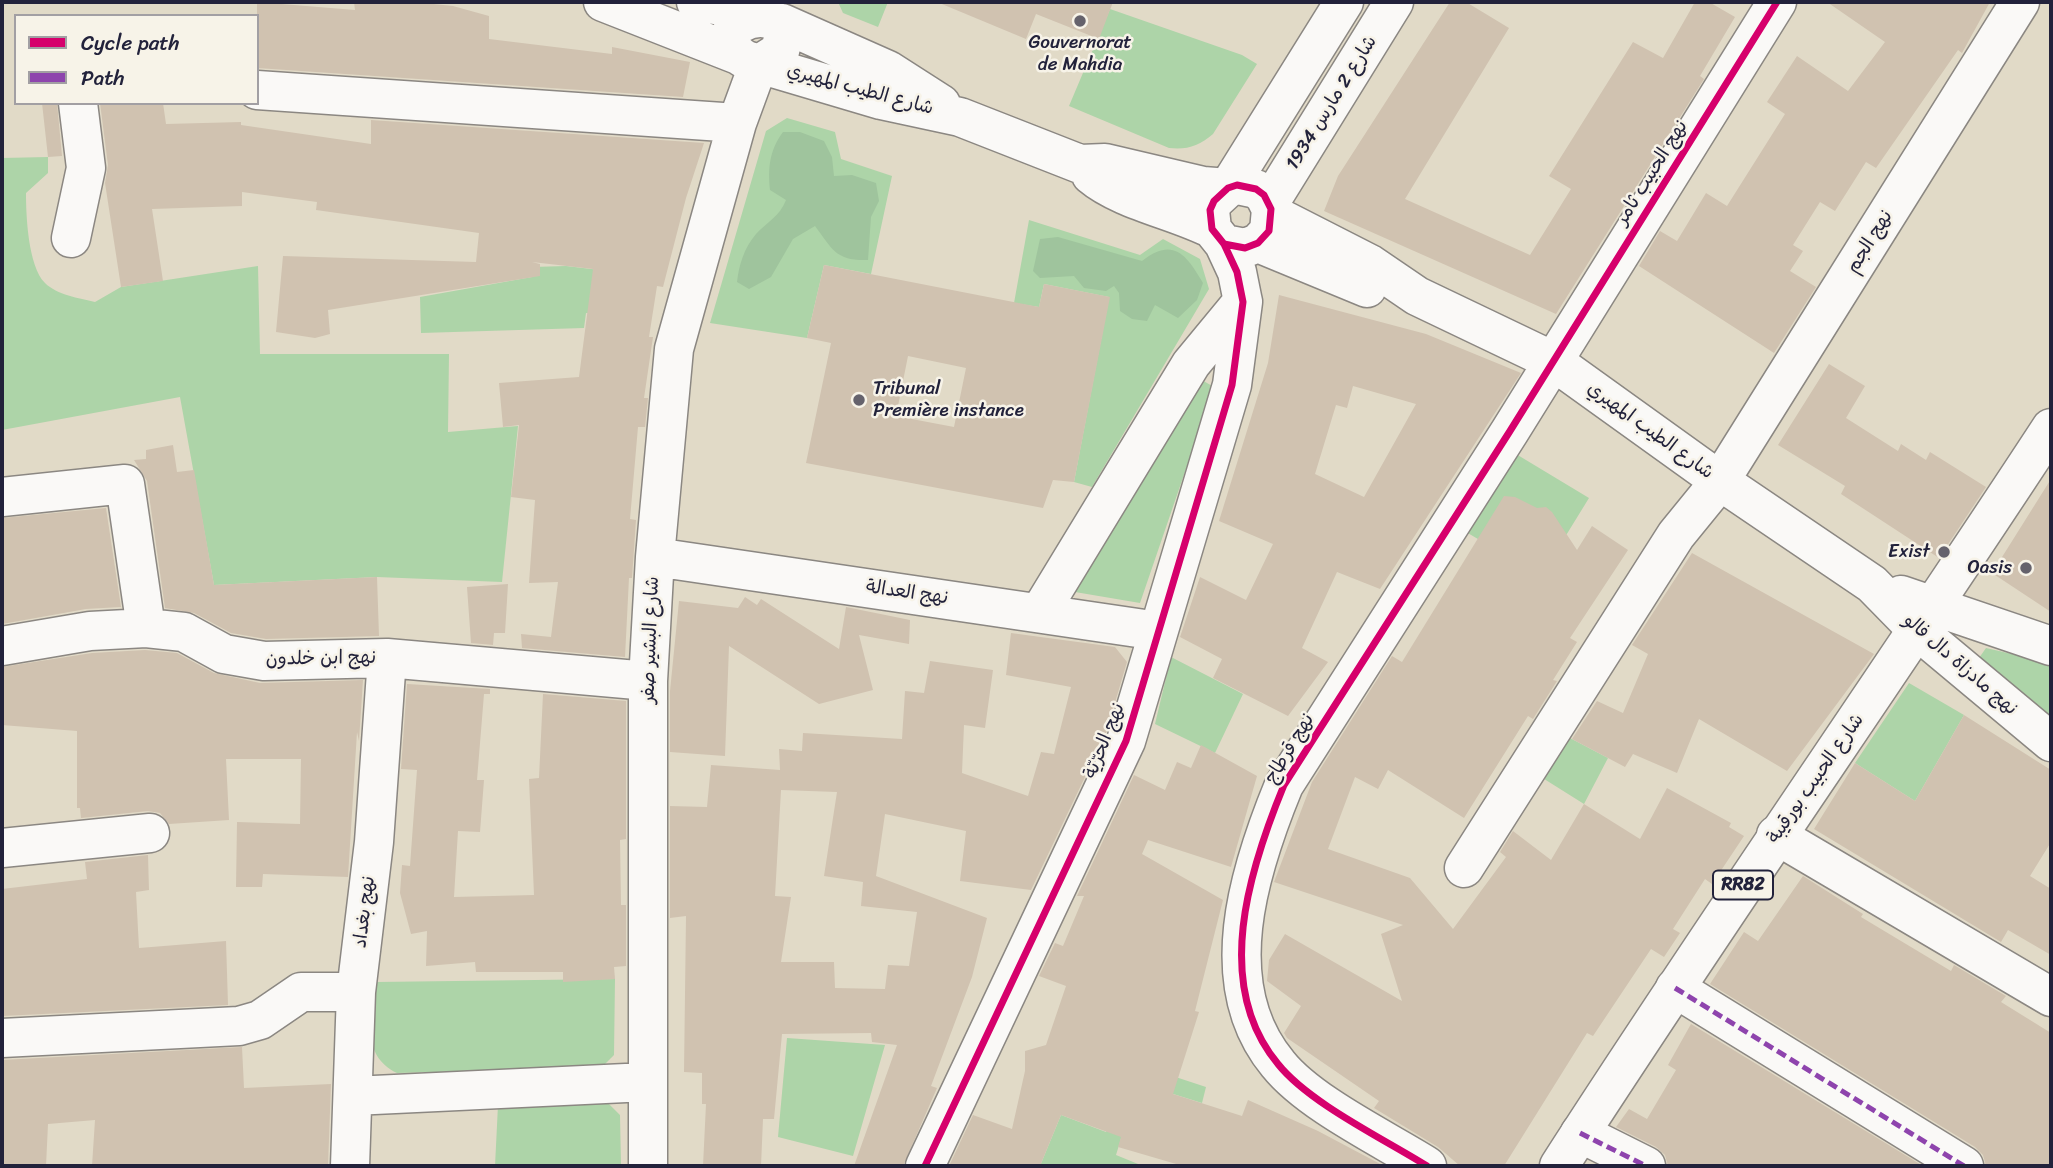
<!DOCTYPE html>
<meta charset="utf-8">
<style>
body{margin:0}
#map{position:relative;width:2053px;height:1168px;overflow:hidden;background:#e1dac7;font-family:Sriracha,sans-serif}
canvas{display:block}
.frame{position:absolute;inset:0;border:4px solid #22223b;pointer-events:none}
.legend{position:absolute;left:14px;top:14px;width:245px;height:91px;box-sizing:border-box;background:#f7f3e8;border:2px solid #a29fa3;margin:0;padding:9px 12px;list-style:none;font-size:21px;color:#22223b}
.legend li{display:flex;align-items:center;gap:14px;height:35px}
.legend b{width:35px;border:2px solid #a29fa3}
</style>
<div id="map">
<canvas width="2053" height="1168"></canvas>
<div class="frame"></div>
<ul class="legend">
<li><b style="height:9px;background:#d6006c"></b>Cycle path</li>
<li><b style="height:9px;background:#8e44ad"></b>Path</li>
</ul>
</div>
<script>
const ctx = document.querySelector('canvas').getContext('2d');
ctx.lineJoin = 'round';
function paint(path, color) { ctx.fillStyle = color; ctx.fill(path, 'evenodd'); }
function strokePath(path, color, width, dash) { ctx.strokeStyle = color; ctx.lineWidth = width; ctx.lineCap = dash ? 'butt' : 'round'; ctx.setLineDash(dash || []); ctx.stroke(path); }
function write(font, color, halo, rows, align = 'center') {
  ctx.font = font + ' Sriracha,"Playpen Sans Arabic",sans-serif'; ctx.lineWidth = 5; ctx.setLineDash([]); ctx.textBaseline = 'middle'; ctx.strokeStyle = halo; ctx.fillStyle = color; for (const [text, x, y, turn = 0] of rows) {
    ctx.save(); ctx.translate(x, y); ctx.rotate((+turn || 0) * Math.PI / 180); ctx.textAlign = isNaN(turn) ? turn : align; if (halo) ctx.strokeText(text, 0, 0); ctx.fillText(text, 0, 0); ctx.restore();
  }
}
const green = new Path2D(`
 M838,2h50l-10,25 -35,-14z
 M1110,9l132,46 15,9 -44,70c-14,12 -26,16 -44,14l-100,-42z
 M787,118l48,14 6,27 51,17 -21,98 -47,-9 -17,73 -97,-15 56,-192z
 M48,157v16l-22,20c0,22 2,73 19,90 12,12 34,15 50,19l26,-15 137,-21 2,88h189l-1,78 70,-6 -16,156 -125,-5 -163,8 -34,-188 -178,33v-272z
 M1029,220l111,35 23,-16 37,20 9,30 -117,198 -18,-5 35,-185 -65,-13 -5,23 -25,-4z
 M566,266l34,4 -6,44 -8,-1 -2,15 -163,5 -1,-36 112,-20v-10z
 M1200,379l14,8 -74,216 -65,-11z
 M1516,454l73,44 -48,78 -75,-44z
 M1986,648l65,15v54l-72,-59z
 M1171,657l72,37 -28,59 -60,-29z
 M1909,683l55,32 -49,86 -60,-38z
 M1568,737l40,21 -24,46 -43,-27z
 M615,979l-1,76 -13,13 -204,5c-38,-19 -24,-56 -21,-91z
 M787,1038l98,7 -32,111 -75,-19z
 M1130,1062l76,25 -4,16 -64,-20 -22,72 27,11h-103l21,-51 45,17z
 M607,1102l13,13 1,51h-126l3,-61z`);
const forest = new Path2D(`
 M783,132h17l24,9 8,16 2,19 18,-1 24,8 3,18 -8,16 -3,43c-32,1 -35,-10 -53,-34l-22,13 -22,38 -22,12 -12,-7c2,-17 7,-34 19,-48 11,-12 24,-18 30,-34l-16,-10c-2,-22 -1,-39 13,-58z
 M1058,237l84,24c31,-24 44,-7 61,22l-6,17 -19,18 -23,-13 -8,16 -15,-2 -12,-8 -1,-18 -5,-7 -8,5 -22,-3 -10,-12 -34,2 -7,-7 7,-32z`);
const building = new Path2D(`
 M257,2l98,8 -1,-8h60l39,4 36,10v23l123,15v-7l78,15 -7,35 -426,-29z
 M937,2h176l-14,37 -63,-25 -10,25z
 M1450,2h16l43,26 -104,171 125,56 41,-66 -22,-13 84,-134 30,16 32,-56h14l26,15 -35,59 4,3 -148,235 -232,-103 14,-35z
 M1827,2h163l-28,51 -4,-3 -82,118 -10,-6 -31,49 -15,-9 -27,43 10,6 -13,20 26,16 -42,66 -135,-87 21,-35 17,10 29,-48 21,13 58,-92 -18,-12 30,-46 51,35 37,-49z
 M42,103h15l5,53 -14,1z
 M100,103h63l3,21 75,-2v3l130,19v-24l333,23 -18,55 -23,89 -6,-1 -8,51h4l-9,61h4l-3,29h-7l-8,92 6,1 -4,58h-3l-4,79 -103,-9 -1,-14 30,3 7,-55 -29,1 6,-83 -24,-3 8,-72 -16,2 -4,-44 80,-6 14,-108 -61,-7 8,2v12l-212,34 2,24 -15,4 -39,-6 7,-76 193,6 3,-29 -163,-23 1,-8 -75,-10v14l-90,3 11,72 -42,6 -16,-104 3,-18z
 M824,265l215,42 5,-23 66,13 -36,185 -21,-2 -10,28 -237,-45 25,-120 -24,-5zM908,356l58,12 -12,59 -58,-11z
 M1279,295l147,39 95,39 -141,216 -43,-17 -35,76 26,14 -40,54 -75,-38 9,-19 -42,-22 20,-60 46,23 27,-56 -54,-23 49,-158zM1353,386l63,18 -52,93 -49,-23 21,-69 11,3z
 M1829,364l36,22 -19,32 52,33 3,-7 25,16 4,-8 56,35 -47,71 -98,-64 4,-8 -67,-41z
 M173,445l4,27 17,-2 20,115 163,-8 2,59 -113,3 -35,-6 -37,-20 -29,-5 -18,-127 -13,-21 12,-1v-9z
 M2051,479v133l-59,-39z
 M1504,496l11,1 22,11 9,-1 6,5 25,38 15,-24 36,24 -58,88 7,4 -24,38 4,1 -24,38 -5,-3 -64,102 -76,-48 -10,19 -23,-12 -27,72 82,29 43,51 53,-72 -6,-5 13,-21 38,29 33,-56 56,35 27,-51 64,35 -2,4 15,9 -32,48 -7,-5 -32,50 7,4 -16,24 -13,-8 -58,87 -6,-3 -83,133h-44l-22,-19 -64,-39 5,-7 -92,-63 -3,-5 17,-27 -34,-25 2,-21 16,-26 117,67 -21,-67 22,-9 -129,-43 38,-100 80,-126 10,6z
 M106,508l15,99 -35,2 -84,15v-106z
 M1692,553l182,101 -87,117 -88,-52 -22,54 -44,-19 -8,13 -53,-28 25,-38 26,12 25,-59 -16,-9z
 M508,584l-3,49h-11l-1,12 -22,-2 -4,-56z
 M745,597l12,8 4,-6 78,50 7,-42 64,13 -1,24 -50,-9 14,55 -54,14 -90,-58 -4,110 -55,-4v-61l9,-90 59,7z
 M1011,633l104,14 12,15 -21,71 -75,157 -71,-9 6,-50 -81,-17 -9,62 111,42 -15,59 -41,109 6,2 -34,78h-49l43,-121 -25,-3 -1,-9 -89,1 -8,85h-11l-2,47h-58l3,-62h-4v-31l-18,-1 2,-156 -16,2v-112l37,1 4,-42 69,5 -1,-21 23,2 1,-18 99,6 3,-48 19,2 6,-32 63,9 -8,58 -21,-3 -2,48 66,23 13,-44 13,2 17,-67 -65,-12zM781,790l56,2 -13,84 39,6 -2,24 56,6 -8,54 -21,-1 -3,24 -50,-1 -1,-26h-53l10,-65 -16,-1z
 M145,650l32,3 37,20 46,10 103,-3 -4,61 -2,-9 -9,145 -85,-3 -1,13h-26l1,-65 63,2 1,-65h-75l3,61 -60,4 -9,-11 -12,-2 -67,7 -1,-10h-3v-77l-75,-6v-58l90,-14z
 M407,684l83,5v5h-6l-7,86h7l-4,52 -22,-1 -4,66 80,-2 -5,-116 10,-1 4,-84 83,7v138l-6,1 1,65h5v61l-12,1 1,12 -52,3v-10h-87l-1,-10 -49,4 1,-35 -16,3 -11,-41 2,-28 8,1 7,-96 -16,-1z
 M1964,715l87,55v72l-21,34 21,13v66l-43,-25 -7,12 -187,-113 41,-66 60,38z
 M1201,745l56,31 -26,91 -83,-27 -6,14 81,46 -28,111 4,1 -26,82 69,22 6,-16 70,31 66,35h-201l-65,-19 3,-10 -60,-22 -21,51h-91l24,-51 39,14 13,-58v-20l21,-6 20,-59 -27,-10 16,-33 8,3 21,-50h-7l57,-121 31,15 12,-28 14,6z
 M148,855l1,35 -13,2 3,56 87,-7 2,64 -226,11v-127l85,-10 -2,-17z
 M1803,876l60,38 -2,3 90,54 3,-6 52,31 -5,6 50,31v133h-65l-3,-11 -8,-8 -265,-163 34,-52 14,9z
 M1691,1024l232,142h-255l-3,-11 -9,-8 -40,-20 13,-18 18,10 29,-49 -8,-5z
 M242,1047l2,41 87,-4 -3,82h-236l3,-46 -47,4 -2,42 -44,-2v-104z`);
const minor = new Path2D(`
 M603,2l135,53
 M696,2l50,8
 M782,23l106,47 53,34
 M761,63l19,-12 5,-21c-20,-30 -86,3 -39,30l135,40 79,17 120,47 25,-1 98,23 25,2 116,-186
 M257,90l480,33
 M1091,175c31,26 84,35 121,54
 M1269,204l125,-202
 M1272,214l98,50 47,32 136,65 167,120 152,103 46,47 133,111
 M71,238l15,-70 -8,-65
 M1258,243l109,45
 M2,497l123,-13 21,144
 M655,557l503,74
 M1901,595l150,51
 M1040,612l151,-248 52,-63
 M2,646l88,-15 56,-3 38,4 40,22 40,7 123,-3 261,23
 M1776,835l275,162
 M2,848l148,-15
 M1464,868l212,-333 44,-54 300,-479
 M1675,988l289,178
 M2,1038l237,-12 21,-6 41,-28h55
 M353,1096l294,-14
 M1580,1133l66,33
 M350,1166l6,-174 18,-150 13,-184
 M648,1166v-485l7,-124 19,-208 63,-226 22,-60
 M925,1166l201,-425 106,-356 11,-83 -6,-30 -13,-28 -12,-15 -2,-19 4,-9 14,-13 9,-3 19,4 8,6 7,14 -2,22 -11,12 -13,5 -21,-4
 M1427,1166c-43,-27 -118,-63 -149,-102 -66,-79 -29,-194 6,-279l226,-354 267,-429`);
const major = new Path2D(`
 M1559,1166c160,-249 330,-490 492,-738`);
const quiet = new Path2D(`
 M1675,988l289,178
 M1580,1133l66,33`);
const cycleway = new Path2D(`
 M925,1166l201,-425 106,-356 11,-83 -6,-30 -13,-28 -12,-15 -2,-19 4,-9 14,-13 9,-3 19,4 8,6 7,14 -2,22 -11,12 -13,5 -21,-4
 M1427,1166c-43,-27 -118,-63 -149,-102 -66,-79 -29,-194 6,-279l226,-354 267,-429`);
const markers = [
 [1080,21,7,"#65626c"],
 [859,400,7,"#65626c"],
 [1944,552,7,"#65626c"],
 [2026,568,7,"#65626c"]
];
const shields = [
 [1743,885,60]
];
const shieldNames = [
 ["RR82",1743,885]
];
const poiNames = [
 ["Gouvernorat",1080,43,"center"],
 ["de Mahdia",1080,65,"center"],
 ["Tribunal",873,389,"left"],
 ["Première instance",873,411,"left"],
 ["Exist",1930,552],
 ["Oasis",2012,568]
];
const streetNames = [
 ["شارع الطيب المهيري",860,90,15],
 ["شارع 2 مارس 1934",1332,103,-58],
 ["نهج الحبيب ثامر",1652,173,-58],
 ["نهج الجم",1870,242,-58],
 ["شارع الطيب المهيري",1650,431,36],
 ["نهج العدالة",907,593,8],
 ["شارع البشير صفر",651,640,-88],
 ["نهج ابن خلدون",321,659,-1],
 ["نهج مادزاة دال فالو",1960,665,41],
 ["نهج الحرّيّة",1105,741,-68],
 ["نهج قرطاج",1290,749,-59],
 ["شارع الحبيب بورقيبة",1816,779,-55],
 ["نهج بغداد",365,912,-83]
];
paint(green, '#add4a8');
paint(forest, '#9fc49d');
paint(building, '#d0c2b0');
strokePath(minor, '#8b8782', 41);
strokePath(major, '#8b8782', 41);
strokePath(minor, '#faf9f7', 38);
strokePath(major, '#faf9f7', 38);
strokePath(quiet, '#8e44ad', 5, [10, 5]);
strokePath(cycleway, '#d6006c', 7);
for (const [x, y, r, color] of markers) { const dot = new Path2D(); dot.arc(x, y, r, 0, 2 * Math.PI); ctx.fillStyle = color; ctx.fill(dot); strokePath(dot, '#f7f3e8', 2.5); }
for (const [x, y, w] of shields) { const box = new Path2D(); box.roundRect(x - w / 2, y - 14.5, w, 29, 5); ctx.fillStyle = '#f7f3e8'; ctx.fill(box); strokePath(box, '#22223b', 2); }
write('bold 18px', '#22223b', null, shieldNames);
write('19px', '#22223b', '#f7f3e8', poiNames, 'right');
write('19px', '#22223b', '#f7f3e8', streetNames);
</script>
